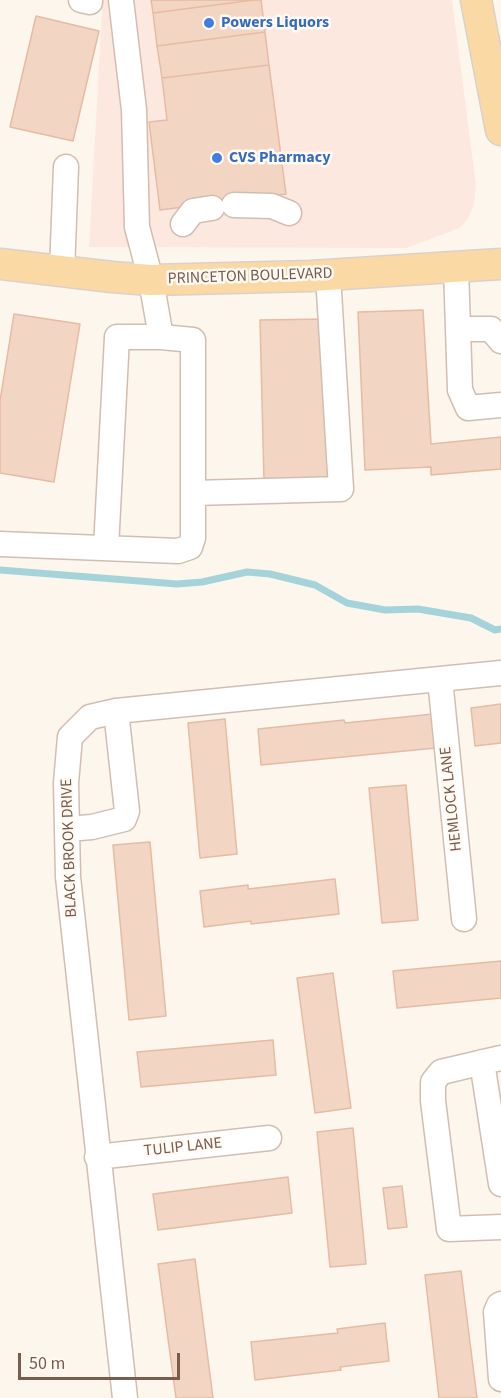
<!DOCTYPE html>
<style>
body{margin:0}
#map{position:relative;width:501px;height:1398px;overflow:hidden;background:#fdf6ec;font-family:"Source Sans 3",sans-serif}
canvas{display:block}
.scale{position:absolute;left:18px;top:1353px;width:162px;height:27px;box-sizing:border-box;border:3px solid #7a5c4d;border-top:0;padding-left:8px;font-size:18px;line-height:21px;white-space:nowrap;color:#7a5c4d;-webkit-text-stroke:4px #fffaf3;paint-order:stroke}
</style>
<div id="map">
<canvas width="501" height="1398"></canvas>
<div class="scale">50 m</div>
</div>
<script>
const ctx = document.querySelector('canvas').getContext('2d');
ctx.lineJoin = 'round';
function paint(path, color) { ctx.fillStyle = color; ctx.fill(path, 'evenodd'); }
function strokePath(path, color, width, dash) { ctx.strokeStyle = color; ctx.lineWidth = width; ctx.lineCap = dash ? 'butt' : 'round'; ctx.setLineDash(dash || []); ctx.stroke(path); }
function write(font, color, halo, rows, align = 'center') {
  ctx.font = font + ' "Source Sans 3",sans-serif'; ctx.lineWidth = 5; ctx.setLineDash([]); ctx.textBaseline = 'middle'; ctx.strokeStyle = halo; ctx.fillStyle = color; for (const [text, x, y, turn = 0] of rows) {
    ctx.save(); ctx.translate(x, y); ctx.rotate((+turn || 0) * Math.PI / 180); ctx.textAlign = isNaN(turn) ? turn : align; if (halo) ctx.strokeText(text, 0, 0); ctx.fillText(text, 0, 0); ctx.restore();
  }
}
const commercial = new Path2D(`
 M101,0h351l24,185 -2,19 -6,15 -8,9 -54,20 -317,-1 13,-237z`);
const stream = new Path2D(`
 M0,570l177,14 25,-2 45,-10 23,2 45,11 32,18 38,7 33,-1 53,9 24,12 6,-1`);
const building = new Path2D(`
 M151,0h103l-101,13z
 M254,0h7l4,32 -108,14 -4,-33z
 M36,16l63,15 -26,110 -63,-14z
 M265,32l4,33 -107,13 -5,-32z
 M269,65l17,129 -126,16 -11,-88 18,-2 -5,-42z
 M423,310l8,134 70,-7v32l-70,6v-8l-66,3 -7,-158z
 M14,314l66,10 -26,158 -54,-9v-72z
 M326,319l5,160 -67,2 -4,-161z
 M501,704v39l-26,3 -4,-38z
 M433,714l3,34 -175,17 -3,-36 86,-9 1,3z
 M225,719l12,135 -37,4 -12,-135z
 M406,785l12,135 -36,3 -13,-135z
 M150,842l16,174 -37,4 -16,-175z
 M335,879l4,35 -88,10v-3l-47,6 -4,-36 48,-6v4z
 M501,961v37l-104,10 -4,-37z
 M333,973l18,135 -36,5 -18,-135z
 M273,1040l3,35 -135,12 -4,-35z
 M353,1128l13,136 -36,3 -13,-135z
 M288,1177l4,36 -134,17 -5,-36z
 M402,1186l5,41 -19,2 -5,-41z
 M195,1259l18,139h-37l-18,-134z
 M461,1271l16,127h-38l-14,-123z
 M385,1323l4,38 -49,6 1,3 -86,10 -4,-38 87,-9 -1,-4z`);
const minor = new Path2D(`
 M81,0l9,2
 M121,0l13,110 3,117 14,53 10,57
 M234,205l38,1 17,7
 M183,224l10,-13 19,-3
 M456,268l4,122 8,18 33,-3
 M62,271l4,-104
 M458,329h33l10,12
 M193,493l148,-4 -13,-214
 M0,544l178,7 12,-4 3,-9v-198l-32,-3h-44l-11,211
 M440,679l24,240
 M67,829l25,-2 32,-8 3,-8 -11,-100
 M501,1058l-60,14 -8,10v19l16,128 52,-2
 M482,1062l19,122
 M97,1157l172,-19
 M501,1304l-2,1 -3,7 5,67
 M125,1398l-57,-521 -2,-94 4,-46 20,-20 26,-6 385,-38`);
const major = new Path2D(`
 M476,0l25,130
 M0,264l112,13 39,3 160,-4 190,-12`);
const markers = [
 [209,23,6,"#3f7fe0"],
 [217,158,6,"#3f7fe0"]
];
const shopNames = [
 ["Powers Liquors",221,23],
 ["CVS Pharmacy",229,158]
];
const streetNames = [
 ["PRINCETON BOULEVARD",250,277,-2],
 ["HEMLOCK LANE",452,799,-96],
 ["BLACK BROOK DRIVE",70,848,-92],
 ["TULIP LANE",183,1148,-6]
];
paint(commercial, '#fde8e0');
strokePath(stream, '#a5d3da', 7);
paint(building, '#f3d5c3');
strokePath(building, '#e6bba3', 1.5);
strokePath(minor, '#d1beb0', 27);
strokePath(major, '#dad1cd', 33);
strokePath(minor, '#fff', 24);
strokePath(major, '#fbd9a5', 30);
for (const [x, y, r, color] of markers) { const dot = new Path2D(); dot.arc(x, y, r, 0, 2 * Math.PI); ctx.fillStyle = color; ctx.fill(dot); strokePath(dot, '#fffaf3', 2); }
write('bold 16px', '#366cbe', '#fffaf3', shopNames, 'left');
write('16px', '#7a5c4d', '#fffaf3', streetNames);
</script>
